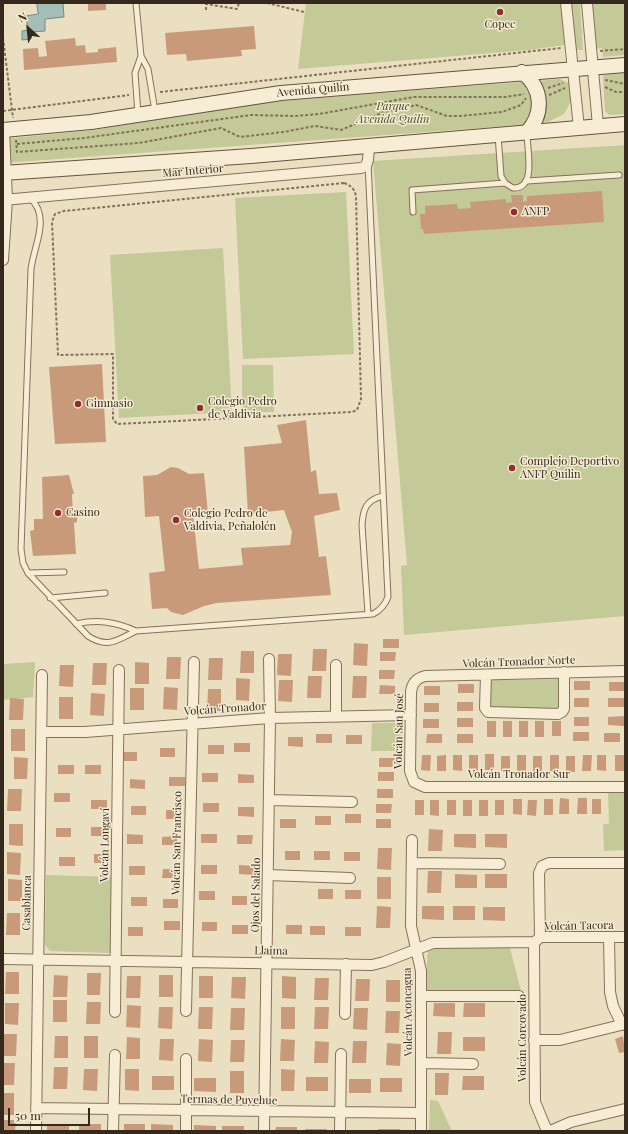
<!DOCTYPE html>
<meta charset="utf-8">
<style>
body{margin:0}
#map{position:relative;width:628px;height:1134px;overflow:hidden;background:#ebdfc2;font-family:"Playfair Display",serif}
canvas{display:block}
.frame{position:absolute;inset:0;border:4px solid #35291e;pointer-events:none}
.north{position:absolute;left:8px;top:8px;width:40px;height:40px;-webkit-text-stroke:3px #f3ead1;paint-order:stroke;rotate:333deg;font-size:11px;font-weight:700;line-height:16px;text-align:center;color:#35291e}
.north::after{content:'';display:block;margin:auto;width:14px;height:18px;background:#35291e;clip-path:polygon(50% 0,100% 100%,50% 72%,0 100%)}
.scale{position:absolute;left:8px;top:1108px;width:82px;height:18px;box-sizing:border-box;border:2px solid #35291e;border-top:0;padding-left:5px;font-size:12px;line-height:14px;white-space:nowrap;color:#35291e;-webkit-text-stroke:3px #f3ead1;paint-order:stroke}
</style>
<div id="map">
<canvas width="628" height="1134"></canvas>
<div class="frame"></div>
<div class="north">N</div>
<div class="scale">50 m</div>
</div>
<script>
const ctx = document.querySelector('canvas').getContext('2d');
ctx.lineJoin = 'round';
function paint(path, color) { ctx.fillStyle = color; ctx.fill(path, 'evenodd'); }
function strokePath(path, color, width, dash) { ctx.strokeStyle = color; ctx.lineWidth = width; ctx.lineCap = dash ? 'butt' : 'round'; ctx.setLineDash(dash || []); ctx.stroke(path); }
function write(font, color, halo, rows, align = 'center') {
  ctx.font = font + ' "Playfair Display",serif'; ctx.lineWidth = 3; ctx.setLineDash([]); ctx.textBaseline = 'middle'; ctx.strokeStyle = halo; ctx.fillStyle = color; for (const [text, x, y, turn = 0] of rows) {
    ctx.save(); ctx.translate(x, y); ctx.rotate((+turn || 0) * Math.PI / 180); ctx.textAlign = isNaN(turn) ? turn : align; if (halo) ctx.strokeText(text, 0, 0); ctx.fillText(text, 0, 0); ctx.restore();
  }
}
const green = new Path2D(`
 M306,3h256l3,42 -36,5 -231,19z
 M570,3h10l3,47h-9z
 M591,3h34v52l-22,2 -1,-9 -8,1z
 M625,71v43l-16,1 -4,-4 -2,-35 5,-4z
 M560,79l10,5 2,15 -8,15 -16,8 -25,3 -520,38v-24l91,-9 124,-21 62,-8z
 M625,145v471l-221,19 -3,-69 6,-1 -34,-404z
 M346,192l8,162 -111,5 -8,-161z
 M223,248l9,164 -113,6 -9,-163z
 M242,365h31l1,47h-32z
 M35,662l-2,35 -30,3v-36z
 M560,679v27l-2,4 -66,1 -4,-4 1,-27z
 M372,723h31v28h-32z
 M608,792h17v58l-21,1 -1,-27h6z
 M46,875l68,2 -1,74 -5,2 -58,-2 -5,-6z
 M428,947l82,1 11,43 -96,2z
 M430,1100l8,1 14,30h-23z`);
const water = new Path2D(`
 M37,3h26l1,14 -19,2v12l-13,1 -1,7 -9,1v-9l6,-1 -2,-14 12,-2z`);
const building = new Path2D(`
 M88,3h18v7l-18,1z
 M254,26l2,23 -15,1 1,6 -55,5 -1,-7 -19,1 -2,-22z
 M75,38l1,8 9,-1 1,8 12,-1v-3l18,-2 1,15 -93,8 -1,-21 15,-1 1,9 8,-1 -2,-15z
 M602,191l2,31 -180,12 -1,-5h-2l-1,-15h5v-8l32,-2 1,5 13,-1 -1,-6 36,-3v4l6,-1 -1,-7h12v7l4,-1v-5z
 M102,364l4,78 -51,2 -6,-77z
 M306,420l5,52 5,-2 3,24 18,-1 3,17 -26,6 5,41 7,-1 5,39 -114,8 -13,3 -21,9 -12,-3 -4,-4 -15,1 -3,-36 16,-2 -6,-55 -14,1 -2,-41 14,-1 14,-8 7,1 11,6 15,-1 4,40 -15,2 6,54 44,-4 -2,-17 49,-3 2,-13 -8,-22 -36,4 -4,-67 38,-4 -5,-18z
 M69,475l5,19h-2l1,23h4v5l-3,1 2,31 -43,2 -3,-25 4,-1v-11h9l-1,-42z
 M383,639h16v9h-16z
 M354,643l14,1 -1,22 -14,-1z
 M313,649h14l-1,22h-14z
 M241,651h13v22h-14z
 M380,652h16l-1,9h-15z
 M278,654h14l-1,22 -14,-1z
 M167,657h14l-1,22h-14z
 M209,658h14l-1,22h-14z
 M135,662l14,1v21h-14z
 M93,663h14l-1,22h-14z
 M60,665h14l-1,22 -14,-1z
 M379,670h16l-1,9h-15z
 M308,676h14l-1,22h-14z
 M353,676h14l-1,22h-14z
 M236,678l14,1 -1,22 -13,-1z
 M279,680h14l-1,22 -14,-1z
 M574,681h16v9h-16z
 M609,682h16v9h-16z
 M458,684h16v9h-16z
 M380,685l15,1v8h-16z
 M424,686h16v9h-16z
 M164,687l14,1 -1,22 -14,-1z
 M130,688h14v22h-14z
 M208,689h13v22h-14z
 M91,693l14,1 -1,22 -14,-1z
 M59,697h14v22h-14z
 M10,698l14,1 -1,21h-14z
 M574,698h15v9h-15z
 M608,698h16v9h-16z
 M457,702h16v9h-16z
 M424,703h15v9h-15z
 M624,716v10l-16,-1v-8z
 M574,717h15v9h-15z
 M457,718h16v9h-16z
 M423,719h16v9h-16z
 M487,721h9v16h-9z
 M503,721h9v16h-9z
 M519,721h9v16h-9z
 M535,721h9v16h-9z
 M552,721h9v15h-9z
 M11,729h14v22h-14z
 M573,732h16v9h-16z
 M604,733h16v9h-16z
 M316,734h16v9h-16z
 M427,734h15v9h-16z
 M457,734h16v9h-16z
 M346,735h16v9h-16z
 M288,737h15v10l-15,-1z
 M234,743h16v9h-16z
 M208,745h16v9h-16z
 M160,748h15v9h-15z
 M122,752h15v9h-15z
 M485,754h9v16h-9z
 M422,755h9l-1,16 -9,-1z
 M446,755v16h-9v-15z
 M453,755h9v16l-9,-1z
 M469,755h9v16h-9z
 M517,755h9v16h-9z
 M550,755h9v16h-9z
 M583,755h9l-1,16h-9z
 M597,755h9v16l-9,-1z
 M615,755h9v16h-9z
 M501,756h9v15h-9z
 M533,756h9v16h-9z
 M566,756h9v16h-9z
 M14,757l14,1 -1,21h-13z
 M379,758h16v9h-16z
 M58,765h16v9h-16z
 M85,765h16v9h-16z
 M378,772h16v9h-16z
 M202,773h16v9h-16z
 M238,774l16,1v8h-16z
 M169,777h16v9h-16z
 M130,779l15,1v9l-15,-1z
 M8,789h14l-1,22h-14z
 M377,789h16v9h-16z
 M54,793h16v9h-16z
 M560,798l9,1v15h-10z
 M578,798h9v16h-10z
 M513,799h9v16l-9,-1z
 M544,799h9v16h-9z
 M592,799h9v15h-9z
 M91,800h16v9h-16z
 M415,800h9v15h-9z
 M430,800h9v16l-9,-1z
 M447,800h9v15h-9z
 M463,800h9v16h-9z
 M479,800h9v16h-9z
 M495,800h9v15h-9z
 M528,800h9l-1,16 -9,-1z
 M203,803h16v9h-16z
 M376,804h16l-1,9h-15z
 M131,806h15v9h-15z
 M238,807h16v10l-16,-1z
 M166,810h16v9h-16z
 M345,814h16v9h-16z
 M315,816h16v9h-16z
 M280,819h16v9h-16z
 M376,819h15v9h-15z
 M9,824h14v22l-14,-1z
 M91,827h15v9h-15z
 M56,828h15v9h-15z
 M429,829l14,1 -1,21h-14z
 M127,834l16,1v9h-16z
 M201,834h16v9h-16z
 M454,834h22v14l-22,-1z
 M485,834h22v14l-22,-1z
 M237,835h16l-1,9h-15z
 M177,836v9h-15v-8z
 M378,848h14l-1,22 -14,-1z
 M285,851h15v9h-15z
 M314,851h16v9h-16z
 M7,852l14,1 -1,22 -13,-1z
 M344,852h16v9h-16z
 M94,854h15v9h-15z
 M59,857h16v9h-16z
 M201,865h16v9h-16z
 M239,865l16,1 -1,9 -15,-1z
 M129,866h16v9h-16z
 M163,869h15v9h-16z
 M428,871h14l-1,22h-14z
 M455,874l22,1v13h-22z
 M485,874h22v14h-22z
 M377,877h14v22h-14z
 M8,879l14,1v21h-14z
 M318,889h15v10h-15z
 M345,890h16v9h-16z
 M199,891h16v9h-16z
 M232,896h15v9h-15z
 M131,897h16v9h-16z
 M163,899h15v9h-15z
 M377,906l14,1 -1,21h-14z
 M422,906h22v14l-22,-1z
 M453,906h22v14h-22z
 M483,907h22v14l-22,-1z
 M7,913h13v22h-14z
 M164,921h16v9h-16z
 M202,922h15v9h-15z
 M232,925h16v9h-16z
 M286,925h16v9h-16z
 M310,926h15v9h-15z
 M128,927h15v9h-15z
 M345,927h16v9h-16z
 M6,972h13v22h-14z
 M87,973h14l-1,22h-13z
 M54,975l14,1 -1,21h-14z
 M159,975h14v22h-14z
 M127,976h14l-1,22h-14z
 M199,976h14v22h-14z
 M282,976l14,1v22l-14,-1z
 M232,977h14l-1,22 -14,-1z
 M315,978h14l-1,22h-14z
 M356,979h14l-1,22h-14z
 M386,980h14v22h-14z
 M53,1000h14v22h-14z
 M87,1002h14l-1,22h-14z
 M5,1003h14l-1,22 -13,-1z
 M434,1003h21v14l-22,-1z
 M464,1003h21v14h-22z
 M127,1005l14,1 -1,22 -14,-1z
 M159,1007h14l-1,22 -14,-1z
 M199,1007h14l-1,22h-14z
 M281,1007h14v22h-14z
 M315,1007h14l-1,22h-14z
 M231,1008h14l-1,22h-14z
 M354,1008h14l-1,22 -14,-1z
 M386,1011h14l-1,22h-14z
 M438,1032h14l-1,22h-14z
 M3,1034h14l-1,22h-13z
 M55,1036h13v22h-14z
 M84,1036h14v22h-14z
 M623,1036l2,16 -6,1 -4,-14z
 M127,1037l13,1v21h-14z
 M463,1037h22v14h-22z
 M160,1039h14l-1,22 -14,-1z
 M199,1039l14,1 -1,22 -14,-1z
 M281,1039l14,1 -1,21h-14z
 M231,1040h14l-1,22h-14z
 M315,1041l14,1 -1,21h-14z
 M353,1041h14l-1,22h-14z
 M387,1043l14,1 -1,22 -14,-1z
 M3,1063h12l-1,22h-11z
 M54,1067h14l-1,22h-14z
 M84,1069h14l-1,22 -14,-1z
 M125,1069h14v22l-14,-1z
 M281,1069l14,1 -1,21h-13z
 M230,1071h14v22h-14z
 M435,1073h14l-1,22h-13z
 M152,1076h22v14h-22z
 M463,1076h21v14h-22z
 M306,1077h22v14h-22z
 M194,1078h22v14l-22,-1z
 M380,1078h22v14h-22z
 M349,1079h22v14h-22z
 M3,1093h11v22h-11z
 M3,1120h13l-1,11h-12z
 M47,1124h22v7h-22z
 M79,1124h22v7h-22z
 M124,1124h21v7h-21z
 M151,1124l22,1v6h-22z
 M194,1125l22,1v5h-22z
 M222,1126h22v5h-22z
 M276,1127h21v4h-22z
 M305,1129h22v2h-22z
 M378,1129h22v2h-22z`);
const path = new Path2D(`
 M267,3l37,9
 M206,10v-6l31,5 2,-6
 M3,38l10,80
 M600,51l25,-2
 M605,80l20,4
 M605,87l11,5h9
 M548,88l15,-5
 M160,92l401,-44
 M549,95l16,-7
 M3,111l126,-16
 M16,140l1,12 122,-9 82,-15 19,9 43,-5 32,-6 26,4 43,-18 19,-4 13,-3 31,11h13l42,-4 19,-7 5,-7
 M17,144l67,-6 167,-23 44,1 24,-2 95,-17h92l18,-3
 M344,183c8,3 10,6 12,13l5,203 -4,11 -5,2 -235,12 -4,-5v-65l-55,1 -6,-133 3,-8 9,-3z`);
const service = new Path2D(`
 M136,3l5,53 7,13 7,42
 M138,114l-3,-41 6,-17
 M498,135l3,41 4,7
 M527,181l92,-6
 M30,198c21,19 4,47 1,71l-10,280 2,14 5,10 60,63c20,13 29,4 48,-5l237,-17c8,-4 12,-9 15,-17l-20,-434
 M413,212l-1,-22 93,-7 8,5c24,1 14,-38 14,-54
 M28,573l36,-1
 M50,598l55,-5
 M368,614l-6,-89c1,-16 4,-25 21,-29
 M76,624c22,-5 40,-2 60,7`);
const minor = new Path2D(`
 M566,3l13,125
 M587,3l11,123
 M3,200l358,-32 5,-2 2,-6 1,-14
 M3,260l4,-60 -3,-70
 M336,665v52
 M625,671l-200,5c-8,2 -13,7 -14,16l-1,79 4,11 11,5h200
 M486,675l-1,33 3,4 70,2 4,-2 2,-3v-37
 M42,732h43l185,-14 141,-3
 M269,800l83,2
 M412,840l-1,86 10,45v160
 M412,863l88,1
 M268,875l82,3
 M540,937l-1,-64 3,-7 7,-3h76
 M609,937l1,55 3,14 9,19
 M536,941l4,-4h85
 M534,942l1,160 12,29
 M3,959l369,6 12,-3 49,-19 101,-1
 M421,996h98
 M186,1011l8,-349
 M115,1012l4,-342
 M345,1014l1,-50
 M534,1040h26l65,-16
 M421,1063l52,1
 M36,1108l385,5
 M36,1131l6,-456
 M113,1131l2,-76
 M186,1131v-72
 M264,1131l6,-413 -1,-59
 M340,1131l1,-77
 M550,1131l21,-9 54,-13`);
const secondary = new Path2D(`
 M522,72c21,16 22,42 5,60
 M3,130l88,-8 190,-29 344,-28
 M3,173l248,-17 374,-32`);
const markers = [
 [500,12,4,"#902e2e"],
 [514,212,4,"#902e2e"],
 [78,404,4,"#902e2e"],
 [200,408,4,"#902e2e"],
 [512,468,4,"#902e2e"],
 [58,513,4,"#902e2e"],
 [176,520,4,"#902e2e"]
];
const poiNames = [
 ["Copec",500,25,"center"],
 ["ANFP",522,212],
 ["Colegio Pedro",208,402],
 ["de Valdivia",208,415],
 ["Gimnasio",86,404],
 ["Complejo Deportivo",520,462],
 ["ANFP Quilin",520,475],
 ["Casino",66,513],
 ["Colegio Pedro de",184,514],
 ["Valdivia, Peñalolén",184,527]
];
const streetNames = [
 ["Avenida Quilín",313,90,-5],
 ["Mar Interior",193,171,-5],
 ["Volcán Tronador Norte",519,662,-2],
 ["Volcán Tronador",225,709,-4],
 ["Volcán San José",399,731,-89],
 ["Volcán Tronador Sur",519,775],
 ["Volcán San Francisco",177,843,-89],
 ["Volcán Longaví",105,845,-89],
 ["Ojos del Salado",256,895,-89],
 ["Casablanca",27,903,-89],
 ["Volcán Tacora",579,926,-1],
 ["Llaima",271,951,1],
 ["Volcán Aconcagua",408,1012,-91],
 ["Volcán Corcovado",523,1038,-90],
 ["Termas de Puyehue",229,1100,1]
];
const parkNames = [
 ["Parque",393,107],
 ["Avenida Quilin",393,120]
];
paint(green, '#c3c997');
paint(water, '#a4beb7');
strokePath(water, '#6c8c84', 1);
paint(building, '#c89a7a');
strokePath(service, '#84715a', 7);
strokePath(minor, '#84715a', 12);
strokePath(secondary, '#66523e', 16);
strokePath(path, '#84715a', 2, [3, 2]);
strokePath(service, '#f7edd5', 5);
strokePath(minor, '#f7edd5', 10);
strokePath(secondary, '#f7edd5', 14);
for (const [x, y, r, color] of markers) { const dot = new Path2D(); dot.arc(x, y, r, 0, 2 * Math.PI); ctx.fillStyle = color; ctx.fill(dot); strokePath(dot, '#f3ead1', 1.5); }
write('11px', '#35291e', '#f3ead1', poiNames, 'left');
write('11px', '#35291e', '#f3ead1', streetNames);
write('italic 11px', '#465025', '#f3ead1', parkNames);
</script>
